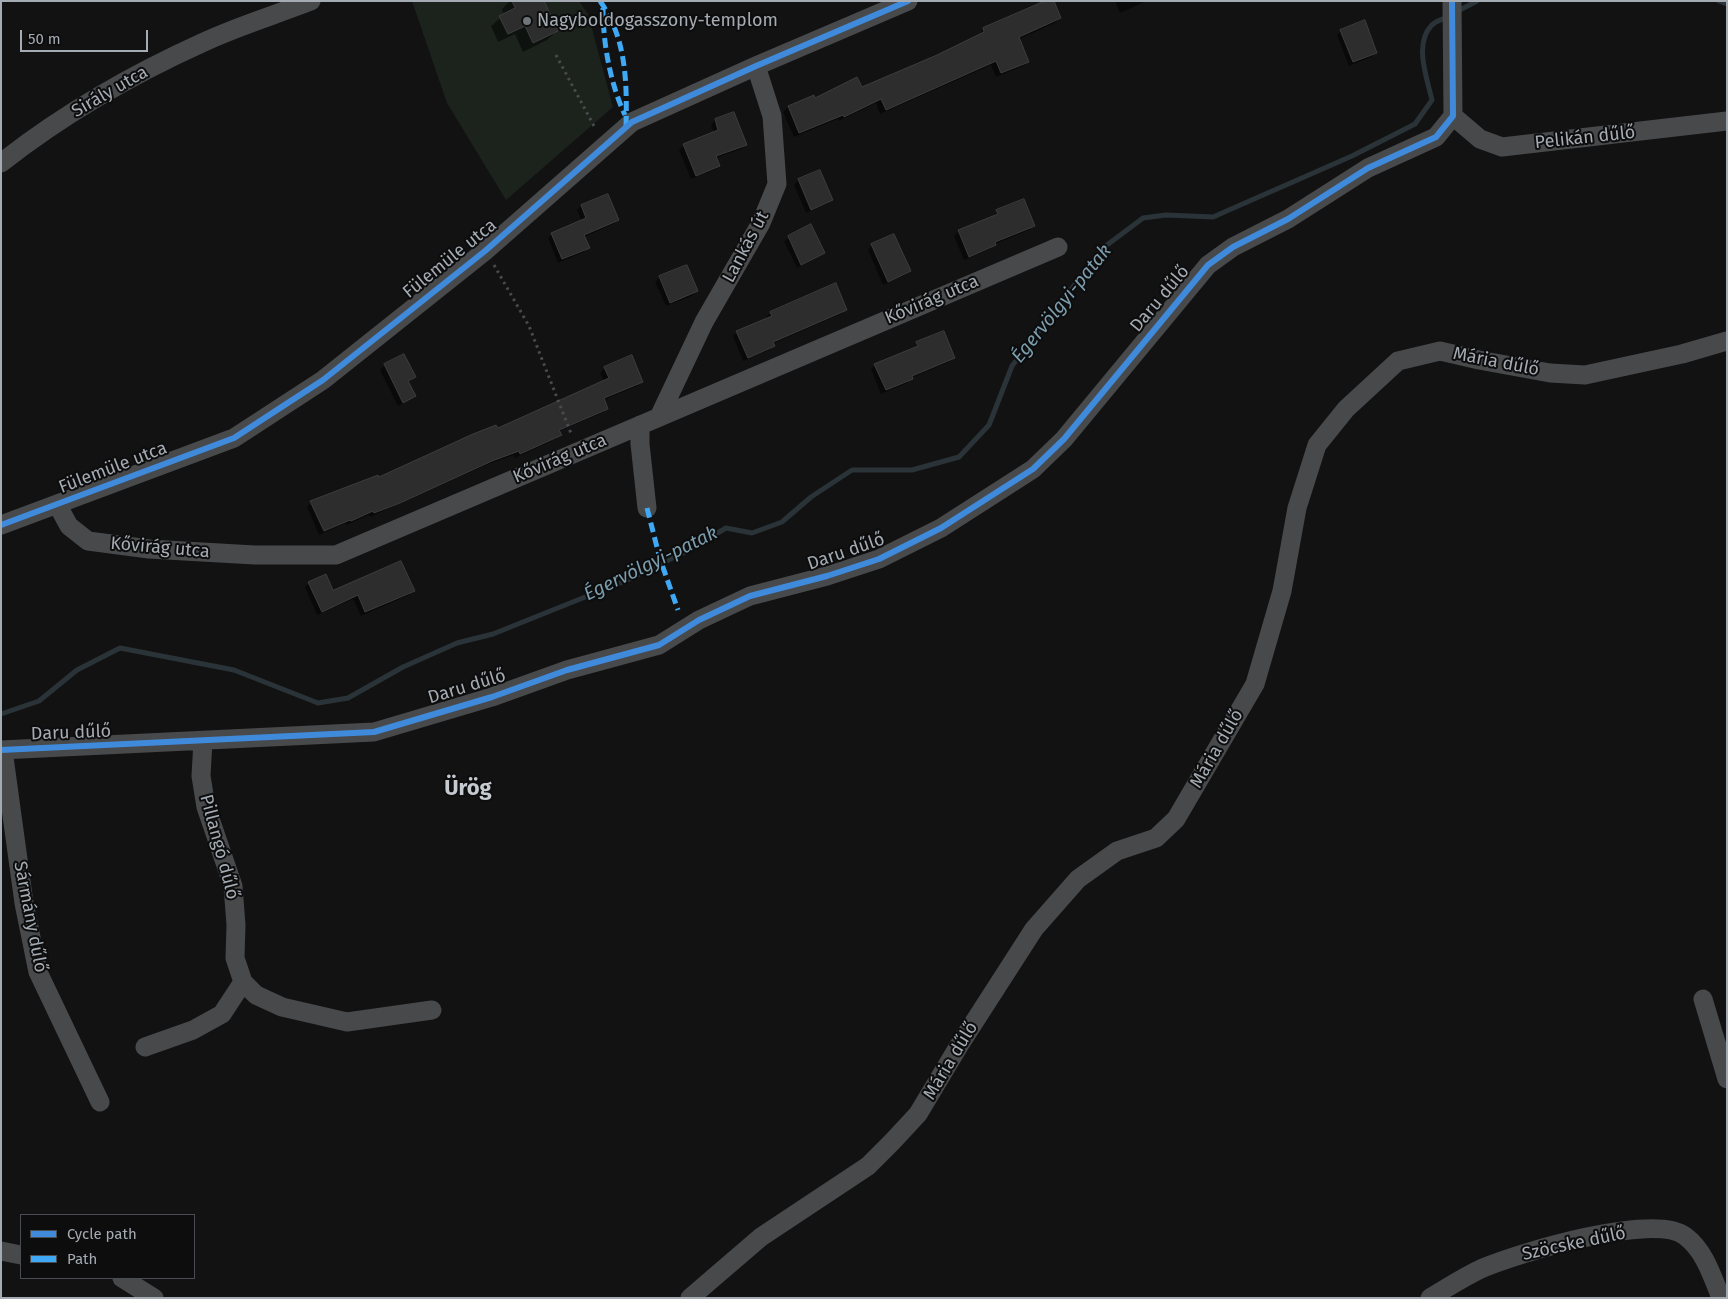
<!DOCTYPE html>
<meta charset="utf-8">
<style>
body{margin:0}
#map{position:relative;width:1728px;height:1299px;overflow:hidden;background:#121213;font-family:"Fira Sans",sans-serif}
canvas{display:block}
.frame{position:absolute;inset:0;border:2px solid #a4abb3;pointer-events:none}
.legend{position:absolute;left:20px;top:1214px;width:175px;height:65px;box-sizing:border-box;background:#0d0d0e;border:1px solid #494c50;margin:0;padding:6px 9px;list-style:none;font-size:15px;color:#a4abb3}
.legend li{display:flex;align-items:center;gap:10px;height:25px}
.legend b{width:25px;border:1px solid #494c50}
.scale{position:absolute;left:20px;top:30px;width:128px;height:22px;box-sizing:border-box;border:2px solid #a4abb3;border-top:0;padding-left:6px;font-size:15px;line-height:18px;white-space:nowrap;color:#a4abb3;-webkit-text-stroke:4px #0d0d0e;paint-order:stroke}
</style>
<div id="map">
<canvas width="1728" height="1299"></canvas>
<div class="frame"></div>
<ul class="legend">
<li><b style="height:6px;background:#408adc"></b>Cycle path</li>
<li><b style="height:6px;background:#3fa9f5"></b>Path</li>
</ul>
<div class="scale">50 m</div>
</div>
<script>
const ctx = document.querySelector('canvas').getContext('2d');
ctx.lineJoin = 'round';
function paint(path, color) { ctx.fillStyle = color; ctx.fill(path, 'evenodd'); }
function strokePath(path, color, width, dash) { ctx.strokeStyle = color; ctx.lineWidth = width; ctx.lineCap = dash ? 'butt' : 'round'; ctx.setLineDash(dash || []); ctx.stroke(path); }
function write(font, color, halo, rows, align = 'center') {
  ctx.font = font + ' "Fira Sans",sans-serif'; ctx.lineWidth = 4; ctx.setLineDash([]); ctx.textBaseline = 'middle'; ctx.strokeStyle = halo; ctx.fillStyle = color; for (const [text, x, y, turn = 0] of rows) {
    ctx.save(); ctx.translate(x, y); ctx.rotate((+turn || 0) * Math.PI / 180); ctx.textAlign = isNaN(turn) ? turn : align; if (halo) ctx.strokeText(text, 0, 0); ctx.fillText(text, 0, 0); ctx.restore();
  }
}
const green = new Path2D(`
 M412,1h167l9,13 25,93 -107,93 -59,-97z`);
const shadow = new Path2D(`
 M510,1h33l14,30 -10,9 -24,12 -8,-18 -17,8 -7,-16 13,-11 -2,-6z
 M1048,1l12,17 -5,5 -36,16 9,22 -5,5 -27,11 -5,-12 -111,49 -4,-11 -37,18 -1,-2 -44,18 -11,-25 5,-5 25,-10 1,3 47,-11 118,-53 4,-7z
 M1115,1h32l-27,12z
 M1341,31l35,22 -5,4 -22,9 -12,-31z
 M734,113l12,32 -5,4 -25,9 3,8 -5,4 -23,9 -12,-29 5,-5 30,-12 -3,-8 4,-5z
 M819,171l12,29 -4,4 -21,9 -12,-28 4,-5z
 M607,195l11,25 -5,4 -29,13 4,11 -4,4 -26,11 -10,-25 4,-4 30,-12 -5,-12 4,-4z
 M997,212l36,13 -4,5 -34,14 -5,5 -26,11 -10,-24 5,-5 34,-14z
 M811,226l13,27 -27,15 -13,-27z
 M872,245l37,26 -4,4 -22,10 -15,-35z
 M660,277l36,14 -4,5 -26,10 -11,-24z
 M846,310l-5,4 -69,30 1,2 -4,4 -26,11 -10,-25 4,-4 30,-13 -1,-2 5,-4z
 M917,344l36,13 -4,5 -38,16 -4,5 -26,11 -10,-25 4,-4 38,-16z
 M385,365l29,12 -6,5 6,14 -4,4 -12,6 -18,-36z
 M605,368l36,14 -4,4 -34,14 4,9 -5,4 -43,18 1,3 -4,5 -41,19 -1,-3 -28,10 -116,52 -1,-2 -23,10v-2l-27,12 -12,-28 4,-5 67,-24 119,-49 107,-48 -4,-8z
 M309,583l23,9 81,-1 -4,4 -48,21 -8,-17 -36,16 -12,-28z`);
const stream = new Path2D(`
 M1719,1l8,3
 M1456,12l21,-11
 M1,714l38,-13 38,-31 43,-22 114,22 84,33 30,-5 55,-31 54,-24 36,-9 132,-53 62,-30 39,-23 26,5 30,-11 29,-25 41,-27h60l47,-13 30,-32 23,-59 91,-118 40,-30 23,-3 47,2 139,-61 63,-32 17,-24c-5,-22 -18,-55 -1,-74 4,-5 13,-7 18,-10`);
const building = new Path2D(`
 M512,1h32l14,30 -25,12 -8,-17 -17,8 -9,-18 16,-8z
 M1045,1h9l7,17 -42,19 10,25 -28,11 -5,-12 -110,49 -5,-11 -37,18 -1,-2 -44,18 -11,-27 26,-11 1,3 42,-21 5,10 75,-32 47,-23 -1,-4z
 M1365,20l12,33 -24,9 -13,-32z
 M734,112l13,33 -31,11 4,10 -24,10 -13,-32 35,-14 -3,-11z
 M820,170l13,30 -22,10 -13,-31z
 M608,194l11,26 -35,15 6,13 -28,11 -11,-26 35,-15 -5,-13z
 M1024,199l11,27 -40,16 1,3 -27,12 -11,-27 40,-16 -2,-4z
 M811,224l14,29 -24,12 -13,-29z
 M894,234l17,37 -23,11 -17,-38z
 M687,265l11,26 -28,12 -11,-27z
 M836,283l11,27 -74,32 2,4 -27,12 -12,-27 36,-15 -2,-4z
 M944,331l11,27 -43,18 1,3 -27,11 -12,-26 44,-18 -2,-4z
 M404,354l12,23 -8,4 8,15 -13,7 -19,-39z
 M632,355l11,27 -39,16 4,11 -49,21 3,5 -42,19 -1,-3 -27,10 -92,42 -26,10 -1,-2 -22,10 -1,-1 -26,11 -14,-30 68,-26 1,2 94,-43 23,-9 2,3 111,-50 -5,-11z
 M401,561l14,30 -50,21 -7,-17 -36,17 -14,-30 18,-8 7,16z`);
const path = new Path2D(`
 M556,55l38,71
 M494,265l35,61 43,110`);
const minor = new Path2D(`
 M1453,116l27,23 22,8 225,-26
 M1,163c61,-48 132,-89 203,-121 34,-16 71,-27 107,-41
 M659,417l45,-95 57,-99 16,-39 -5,-68 -16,-50
 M640,425v19l7,64
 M57,504l12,22 19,15 61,8 106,6h81l722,-308
 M1,525l233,-87 89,-58 162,-129 147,-129 124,-56 152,-65
 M203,741l-2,35 5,31 27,79 3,39 -1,33 8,24 13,13 26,12 65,15 85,-12
 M1,750l373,-18 118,-35 75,-27 92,-25 40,-25 51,-24 77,-20 52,-17 62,-31 92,-59 31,-30 144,-174 25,-18 55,-28 80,-51 68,-31 17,-21 -1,-115
 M3,750l21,153 14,69 62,130
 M1703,999l24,80
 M145,1047l48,-17 29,-16 21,-32
 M1,1251l20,4
 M122,1278l32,20
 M690,1298l71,-61 107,-71 24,-24 26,-28 42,-70 74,-115 44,-50 39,-28 39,-13 20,-19 79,-135 27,-93 15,-83 20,-63 29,-36 52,-48 42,-10 39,9 71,13 35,2 97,-21 45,-13
 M1430,1298c17,-10 35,-22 53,-30 35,-15 171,-56 202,-32 20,15 27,40 36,62`);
const quiet = new Path2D(`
 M600,1c27,38 27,83 26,127
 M603,8c0,35 7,75 22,107
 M647,508l13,51 18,51`);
const cycleway = new Path2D(`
 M1,525l233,-87 89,-58 162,-129 147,-129 124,-56 152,-65
 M1,750l373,-18 118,-35 75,-27 92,-25 40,-25 51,-24 77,-20 52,-17 62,-31 92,-59 31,-30 144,-174 25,-18 55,-28 80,-51 68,-31 17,-21 -1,-115`);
const markers = [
 [527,21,5,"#71757b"]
];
const poiNames = [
 ["Nagyboldogasszony-templom",537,21]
];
const streetNames = [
 ["Sirály utca",110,92,-30],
 ["Pelikán dűlő",1585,138,-6],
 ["Lankás út",746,247,-62],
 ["Fülemüle utca",450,259,-39],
 ["Daru dűlő",1160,299,-50],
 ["Kővirág utca",932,300,-23],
 ["Mária dűlő",1496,362,11],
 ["Kővirág utca",560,459,-23],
 ["Fülemüle utca",113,468,-21],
 ["Kővirág utca",160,548,5],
 ["Daru dűlő",846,552,-19],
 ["Daru dűlő",467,687,-17],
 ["Daru dűlő",71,733,-2],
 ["Mária dűlő",1217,749,-60],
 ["Pillangó dűlő",219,847,75],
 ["Sármány dűlő",30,917,79],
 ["Mária dűlő",951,1061,-59],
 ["Szöcske dűlő",1574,1244,-12]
];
const waterNames = [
 ["Égervölgyi-patak",1062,304,-51],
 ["Égervölgyi-patak",651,564,-26]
];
const districtNames = [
 ["Ürög",468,789]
];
paint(green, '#1c231d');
paint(shadow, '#0007');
strokePath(stream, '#2a3337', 5);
paint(building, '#2d2d2e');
strokePath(building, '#3b3d3f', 1);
strokePath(path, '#484a4d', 3, [2.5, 4]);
strokePath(minor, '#47494b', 19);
strokePath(quiet, '#3fa9f5', 5, [10, 5]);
strokePath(cycleway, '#408adc', 6);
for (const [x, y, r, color] of markers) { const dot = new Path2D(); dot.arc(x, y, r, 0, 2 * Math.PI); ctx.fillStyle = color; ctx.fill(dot); strokePath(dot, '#0d0d0e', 2); }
write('18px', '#a4abb3', '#0d0d0e', poiNames, 'left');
write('18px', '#a4abb3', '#0d0d0e', streetNames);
write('italic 19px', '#7c9dad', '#0d0d0e', waterNames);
write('bold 22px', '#c5c9d0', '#0d0d0e', districtNames);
</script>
